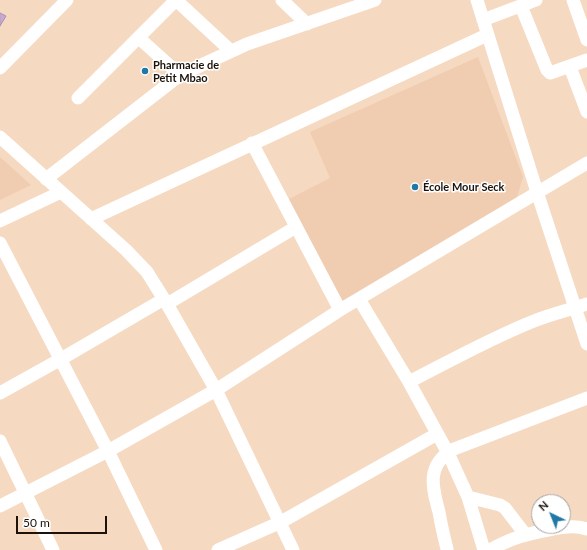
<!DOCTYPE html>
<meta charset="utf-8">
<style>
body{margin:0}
#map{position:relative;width:587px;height:550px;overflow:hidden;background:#f6d9c1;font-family:Lato,sans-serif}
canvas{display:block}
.north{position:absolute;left:531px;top:494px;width:40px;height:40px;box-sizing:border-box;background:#fff;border:1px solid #a4a09d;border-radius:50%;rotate:317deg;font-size:11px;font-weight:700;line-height:16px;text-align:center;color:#1c120a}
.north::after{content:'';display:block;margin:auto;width:14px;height:18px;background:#2078a7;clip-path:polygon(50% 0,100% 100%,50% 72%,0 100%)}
.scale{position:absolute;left:16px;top:516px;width:91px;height:18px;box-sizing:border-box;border:2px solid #1c120a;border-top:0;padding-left:5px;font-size:12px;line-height:14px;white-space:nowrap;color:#1c120a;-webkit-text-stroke:3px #fff;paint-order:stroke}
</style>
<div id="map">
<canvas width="587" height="550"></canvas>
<div class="north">N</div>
<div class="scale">50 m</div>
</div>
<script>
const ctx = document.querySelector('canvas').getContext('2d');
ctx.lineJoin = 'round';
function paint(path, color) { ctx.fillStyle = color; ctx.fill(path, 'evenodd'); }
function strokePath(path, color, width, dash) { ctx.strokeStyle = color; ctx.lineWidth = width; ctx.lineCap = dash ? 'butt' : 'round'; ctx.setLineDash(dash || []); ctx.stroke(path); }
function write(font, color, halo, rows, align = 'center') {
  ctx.font = font + ' Lato,sans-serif'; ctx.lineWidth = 3; ctx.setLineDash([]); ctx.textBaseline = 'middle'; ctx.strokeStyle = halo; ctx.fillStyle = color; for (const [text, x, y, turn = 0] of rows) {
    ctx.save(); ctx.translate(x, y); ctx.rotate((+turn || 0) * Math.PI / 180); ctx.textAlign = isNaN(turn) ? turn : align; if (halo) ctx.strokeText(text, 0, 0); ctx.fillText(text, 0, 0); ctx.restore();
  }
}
const built = new Path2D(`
 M478,57l45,120 -6,20 -175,104 -55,-101 43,-22 -20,-46z
 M0,157l31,28 -31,15z`);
const building = new Path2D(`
 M0,13l6,3 -6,10z`);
const minor = new Path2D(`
 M176,0l55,51
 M282,0l25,24
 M477,0l60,192 50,152
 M573,0l14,40
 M521,6l26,64 3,3 3,-1 34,-12
 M483,20l53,-20
 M139,38l41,37
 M570,67l17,45
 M0,68l67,-68
 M78,98l98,-98
 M0,137l126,113 21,22 20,32 49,86 77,160
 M252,143l88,167
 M46,179l134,-104 67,-31 128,-44
 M91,219l396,-184
 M0,221l61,-29
 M0,243l108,208 48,99
 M359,299l50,83 39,71 20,44 16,53
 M167,304l129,-77
 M409,382c41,-21 82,-44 125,-61 17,-7 35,-11 53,-17
 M0,393l61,-34 103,-60
 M0,441l53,109
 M468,497l32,8 5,3 20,26
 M0,506l108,-55 108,-61 124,-80 247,-147
 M447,549c-3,-12 -6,-25 -8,-37 -7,-25 -13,-48 15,-63l133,-51
 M218,550l63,-28 156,-88
 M490,550c23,-13 37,-16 63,-21 12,-2 22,-4 34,0`);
const markers = [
 [145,71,4,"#2078a7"],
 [415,187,4,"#2078a7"]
];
const poiNames = [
 ["Pharmacie de",153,65],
 ["Petit Mbao",153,78],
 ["École Mour Seck",423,187]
];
paint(built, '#f0cdb0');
paint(building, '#c9a8d2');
strokePath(building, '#a893ae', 1);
strokePath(minor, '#fff', 13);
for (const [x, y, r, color] of markers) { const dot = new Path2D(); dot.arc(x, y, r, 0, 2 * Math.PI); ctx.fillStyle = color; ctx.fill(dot); strokePath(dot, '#fff', 1.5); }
write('bold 11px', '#1c120a', '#fff', poiNames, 'left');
</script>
